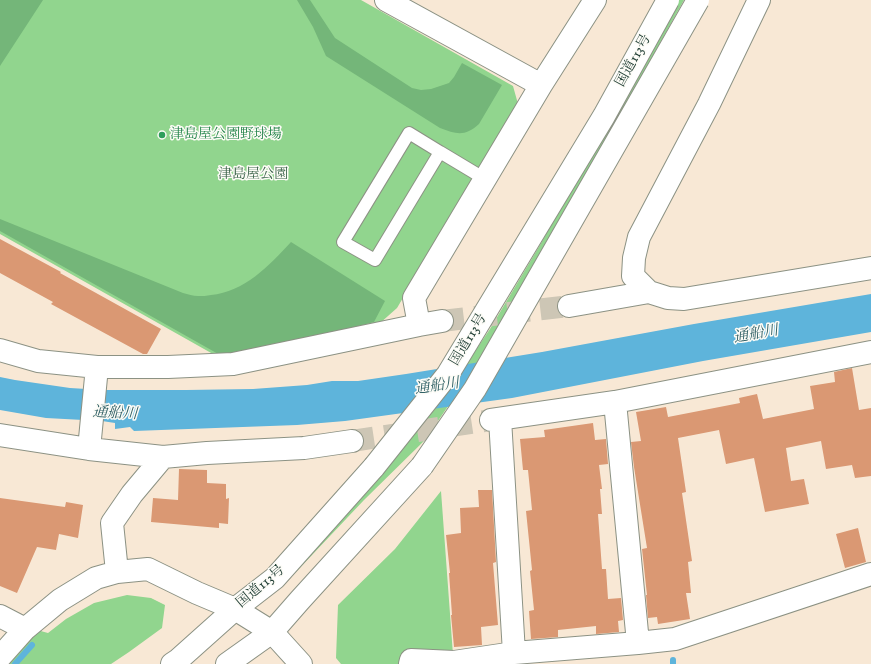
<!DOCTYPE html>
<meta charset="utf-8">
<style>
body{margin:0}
canvas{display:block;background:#f8e8d5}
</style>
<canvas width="871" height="664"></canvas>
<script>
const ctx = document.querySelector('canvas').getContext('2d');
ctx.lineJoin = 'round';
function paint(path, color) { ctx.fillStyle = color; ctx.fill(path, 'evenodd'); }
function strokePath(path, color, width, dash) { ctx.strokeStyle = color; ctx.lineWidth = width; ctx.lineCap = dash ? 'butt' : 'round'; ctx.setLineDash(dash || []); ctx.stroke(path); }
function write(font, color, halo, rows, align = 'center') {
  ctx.font = font + ' "IM FELL English","Noto Serif JP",serif'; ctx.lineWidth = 3; ctx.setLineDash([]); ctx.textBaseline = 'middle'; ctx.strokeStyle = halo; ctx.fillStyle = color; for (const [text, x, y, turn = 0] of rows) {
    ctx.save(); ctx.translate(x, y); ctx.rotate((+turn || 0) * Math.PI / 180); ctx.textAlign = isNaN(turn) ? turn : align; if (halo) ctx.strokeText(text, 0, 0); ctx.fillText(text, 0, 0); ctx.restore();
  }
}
const green = new Path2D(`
 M0,0h361l152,86 5,18 -121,204 -18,16 -159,34 -220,-124z
 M675,0h9l-177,317 -48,73 -34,50 -61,60 -69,73 -6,3 170,-201 31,-46 50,-84z
 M441,491l12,164 -49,-4 -2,13h-61l-5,-6 2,-53 57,-56z
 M127,595l24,3 14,7 -3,23 -33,24 -18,12h-103l29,-34 11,3 18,-14 28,-16z`);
const forest = new Path2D(`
 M0,0h43l-43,66z
 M297,0h13l25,38 77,50 9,2 10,-1 18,-6 5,-6 8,-14 40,22 -23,39c-14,13 -23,10 -39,4l-114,-72 -13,-29z
 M0,219l183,74c5,1 10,3 15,3 4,0 9,0 13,-1 33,-3 58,-29 80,-53l94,59 -11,21 -106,27 -48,6 -220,-124z`);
const water = new Path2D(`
 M871,294v38l-168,29 -191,37 -167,23 -48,4 -163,6 -4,-4 -15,2v-6l-13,-2 -56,-3 -46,-8v-33l15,3 55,8 33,2h83l67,-1 54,-4 25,-4h26l48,-7 136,-22 152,-28z`);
const stream = new Path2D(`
 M15,664l17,-19
 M673,664v-4`);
const building = new Path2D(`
 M0,239l61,33 -1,1 101,56 -14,25h-4l-92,-50 2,-2 -53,-29z
 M852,368l7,42 12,-2v68l-16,2 -3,-13 -26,4 -5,-28 -35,7 5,33 13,-2 5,25 -44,8 -11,-54 -28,6 -7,-34 -41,8 8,54 -4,1 10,68 -4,1 3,31h-5l4,26 -32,5 -1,-7 -9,1 -2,-23h1l-5,-46 5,-1 -13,-81 -3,-25 10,-1 -5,-29 30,-5 2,10 72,-14 -1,-5 18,-4 6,25 51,-10 -4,-23 25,-4 -1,-10z
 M593,423l2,17 11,-1 2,25 -9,1 3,24h-2l2,25h-4l4,55h4l2,30 13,-1 2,22 -5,1 1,11 -23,2v-8l-38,4v7l-27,2 -2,-28 5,-1 -4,-39 2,-1 -6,-59 6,-1 -4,-40h-5l-3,-31 25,-2 -1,-7z
 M179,469l28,1v13l19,1v15l3,-1 -1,26 -9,-1v5l-68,-6 2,-24 25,2z
 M478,490h14l4,72 -3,1 5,62 -17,2 1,18 -28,2 -3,-32h1l-3,-42h1l-4,-38 15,-2 -1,-25 19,-1z
 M0,498l65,9 1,-5 17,3 -5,33 -19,-4 -3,16 -19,-3 -20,46 -17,-7z
 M858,528l8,34 -21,6 -9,-34z`);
const streetTunnel = new Path2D(`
 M442,321l127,-15
 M352,441l139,-21`);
const lane = new Path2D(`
 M440,152l-31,-19 -66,109 32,18 65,-108 45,27`);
const street = new Path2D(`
 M386,0l155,85
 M759,0l-50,104 -70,133 -5,21 -1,18 16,16 19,6 16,1 187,-31
 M569,306l80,-14
 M419,325l-5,-27 127,-213 54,-85
 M0,350l38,11 59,6h71l65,-3 186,-39 23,-4
 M615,402l23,241
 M500,419l14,234
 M491,420l124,-18 256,-50
 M0,435l89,14 74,8 44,-4 97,-5 48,-7
 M89,449l8,-82
 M117,572l-5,-49 20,-29 31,-37
 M0,616l25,13
 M0,657l25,-28 35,-29 36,-22 21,-6 31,-3 49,24 38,16
 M410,664l1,-4 43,2 60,-9 124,-10 37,-4 196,-65`);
const secondary = new Path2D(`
 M235,609l37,23 29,32`);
const highway = new Path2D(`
 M172,664l6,-4 57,-51 40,-31 99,-111
 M227,664l45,-32 28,-32 122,-134`);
const highwayBridge = new Path2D(`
 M422,466l53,-77 223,-389
 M374,467l74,-93 156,-258 64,-116`);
const markers = [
 [162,135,4,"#2e9e5b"]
];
const streetNames = [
 ["国道113号",634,61,-61],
 ["国道113号",469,340,-59],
 ["国道113号",261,587,-40]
];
const leisureNames = [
 ["津島屋公園野球場",170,135]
];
const parkNames = [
 ["津島屋公園",253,175]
];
const waterNames = [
 ["通船川",756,335,-10],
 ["通船川",437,387,-8],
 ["通船川",115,414,3]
];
paint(green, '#91d58e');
paint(forest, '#74b679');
paint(water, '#5eb4db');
strokePath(stream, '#5eb4db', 6);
paint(building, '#da9873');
strokePath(streetTunnel, '#cdc6b5', 22, [22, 11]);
strokePath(lane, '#8c9284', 14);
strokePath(street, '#8c9284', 24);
strokePath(secondary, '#8c9284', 24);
strokePath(highway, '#8c9284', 24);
strokePath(lane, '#fff', 12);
strokePath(street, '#fff', 22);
strokePath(secondary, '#fff', 22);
strokePath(highway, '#fff', 22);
strokePath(highwayBridge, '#8c9284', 24, []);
strokePath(highwayBridge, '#fff', 22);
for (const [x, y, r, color] of markers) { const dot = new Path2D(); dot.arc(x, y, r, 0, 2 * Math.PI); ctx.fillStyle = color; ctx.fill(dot); strokePath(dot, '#fdfcf7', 1.5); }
write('14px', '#1f3d34', '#fdfcf7', streetNames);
write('14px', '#27864d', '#fdfcf7', leisureNames, 'left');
write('14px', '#3c634a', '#fdfcf7', parkNames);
write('italic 15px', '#326166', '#fdfcf7', waterNames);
</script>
